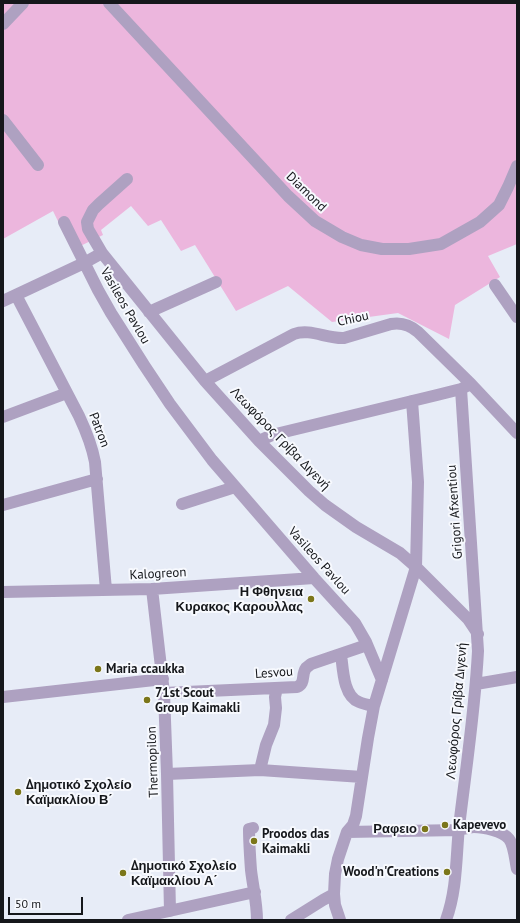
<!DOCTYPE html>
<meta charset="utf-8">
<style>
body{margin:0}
#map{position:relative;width:520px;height:923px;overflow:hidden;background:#e7ecf7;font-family:"PT Sans",sans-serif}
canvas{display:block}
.frame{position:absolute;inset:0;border:4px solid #15171b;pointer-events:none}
.scale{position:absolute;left:8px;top:897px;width:75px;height:18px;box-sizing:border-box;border:2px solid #15171b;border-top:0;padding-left:5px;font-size:12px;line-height:14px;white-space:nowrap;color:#15171b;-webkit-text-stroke:3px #f7f9fe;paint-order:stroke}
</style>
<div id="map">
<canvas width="520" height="923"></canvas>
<div class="frame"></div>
<div class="scale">50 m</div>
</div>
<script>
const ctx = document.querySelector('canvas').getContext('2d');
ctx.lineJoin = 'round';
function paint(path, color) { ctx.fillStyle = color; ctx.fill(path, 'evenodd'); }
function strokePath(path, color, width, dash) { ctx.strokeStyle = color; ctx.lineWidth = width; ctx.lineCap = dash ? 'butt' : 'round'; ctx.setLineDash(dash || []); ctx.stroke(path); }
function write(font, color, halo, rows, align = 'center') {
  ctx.font = font + ' "PT Sans",sans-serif'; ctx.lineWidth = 4; ctx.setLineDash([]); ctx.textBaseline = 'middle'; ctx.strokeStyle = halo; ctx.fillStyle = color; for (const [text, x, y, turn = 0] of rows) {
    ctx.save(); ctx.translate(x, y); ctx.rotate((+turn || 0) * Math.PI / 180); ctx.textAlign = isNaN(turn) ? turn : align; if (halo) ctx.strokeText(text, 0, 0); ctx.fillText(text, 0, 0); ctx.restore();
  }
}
const green = new Path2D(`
 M3,3h514v241l-29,12 12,21 -45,28 -6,34 -51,-26 -66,9 -44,-36 -52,25 -41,-66 -14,6 -20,-31 -13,6 -17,-20 -30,24 2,5 -31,15 -19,-39 -50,28z`);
const minor = new Path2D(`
 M109,3l179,193 27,25 27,16 19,8 21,4h27l32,-5 39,-22 19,-17 9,-18 9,-21
 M3,24l20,-21
 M3,120l35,45
 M127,179l-28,25 -6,6 -6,12 1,7 14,24 103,128 54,60 50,50 16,14 31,22 44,26 16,14 52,52 10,15
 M64,222l34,68 13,23 33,52 26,39 42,56 102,118 41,45 11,19 16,38
 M495,285l22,32
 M16,295l63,121c7,15 13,30 16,46l11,128
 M3,301l81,-38 18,-10
 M149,312l67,-30
 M205,381l89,-47c16,-6 33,5 50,4l47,-14c11,-2 19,1 27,8l53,52 46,49
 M3,417l64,-24
 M259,441l13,-6 8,-2 157,-38 24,-6 8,-4
 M182,504l53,-17
 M3,505l94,-26
 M152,589l12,104 3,81 3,137
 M3,592l149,-3 162,-11
 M341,654c2,14 2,42 18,48 4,2 10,3 15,4
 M476,684l41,-7
 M164,693l133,-6c9,-4 4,-12 9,-19 0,0 5,-4 5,-4l56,-19
 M3,697l160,-18
 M260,770l6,-25 8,-20 2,-17 -1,-11 2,-9
 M167,774l93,-4 102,7
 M253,828l-4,1c0,13 1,27 2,41 2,17 6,33 6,50
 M347,832l112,-2c5,-1 10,-3 15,-3 9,0 29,4 35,12 5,6 6,21 8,30
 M128,920l127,-28
 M291,920l32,-20 11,-6
 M340,920l-5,-15 -1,-11 1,-20 3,-15 9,-27 6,-7 3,-9 12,-78 6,-32 42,-139 2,-85 -6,-81
 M446,920c11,-30 10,-62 13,-93 7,-59 16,-117 19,-176l-17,-262`);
const markers = [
 [311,599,4,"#7b761a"],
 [98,669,4,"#7b761a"],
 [147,700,4,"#7b761a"],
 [18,792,4,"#7b761a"],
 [445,825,4,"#7b761a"],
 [425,829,4,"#7b761a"],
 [254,841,4,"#7b761a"],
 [447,872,4,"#7b761a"],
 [123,873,4,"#7b761a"]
];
const streetNames = [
 ["Diamond",306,192,44],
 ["Vasileos Pavlou",125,306,60],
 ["Chiou",353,319,-12],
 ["Patron",99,430,69],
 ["Λεωφόρος Γρίβα Διγενή",280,439,46],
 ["Grigori Afxentiou",455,512,-94],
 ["Vasileos Pavlou",319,561,48],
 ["Kalogreon",158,574,-3],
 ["Lesvou",274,673,-4],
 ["Λεωφόρος Γρίβα Διγενή",457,711,-85],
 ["Thermopilon",153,762,-92]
];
const poiNames = [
 ["Η Φθηνεια",303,592,"right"],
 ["Κυρακος Καρουλλας",303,607,"right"],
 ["Maria ccaukka",106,669],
 ["71st Scout",155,693],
 ["Group Kaimakli",155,708],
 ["Δημοτικό Σχολείο",26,785],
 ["Καϊμακλίου Β΄",26,800],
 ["Kapevevo",453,825],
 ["Ραφειο",417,829,"right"],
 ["Proodos das",262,834],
 ["Kaimakli",262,849],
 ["Δημοτικό Σχολείο",131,866],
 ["Καϊμακλίου Α΄",131,881],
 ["Wood'n'Creations",439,872,"right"]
];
paint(green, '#ecb6dd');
strokePath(minor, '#aea1c1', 12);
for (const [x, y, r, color] of markers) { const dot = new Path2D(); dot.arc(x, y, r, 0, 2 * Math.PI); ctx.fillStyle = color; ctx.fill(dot); strokePath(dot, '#f7f9fe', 1.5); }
write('13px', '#15171b', '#f7f9fe', streetNames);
write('bold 13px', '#15171b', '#f7f9fe', poiNames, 'left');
</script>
